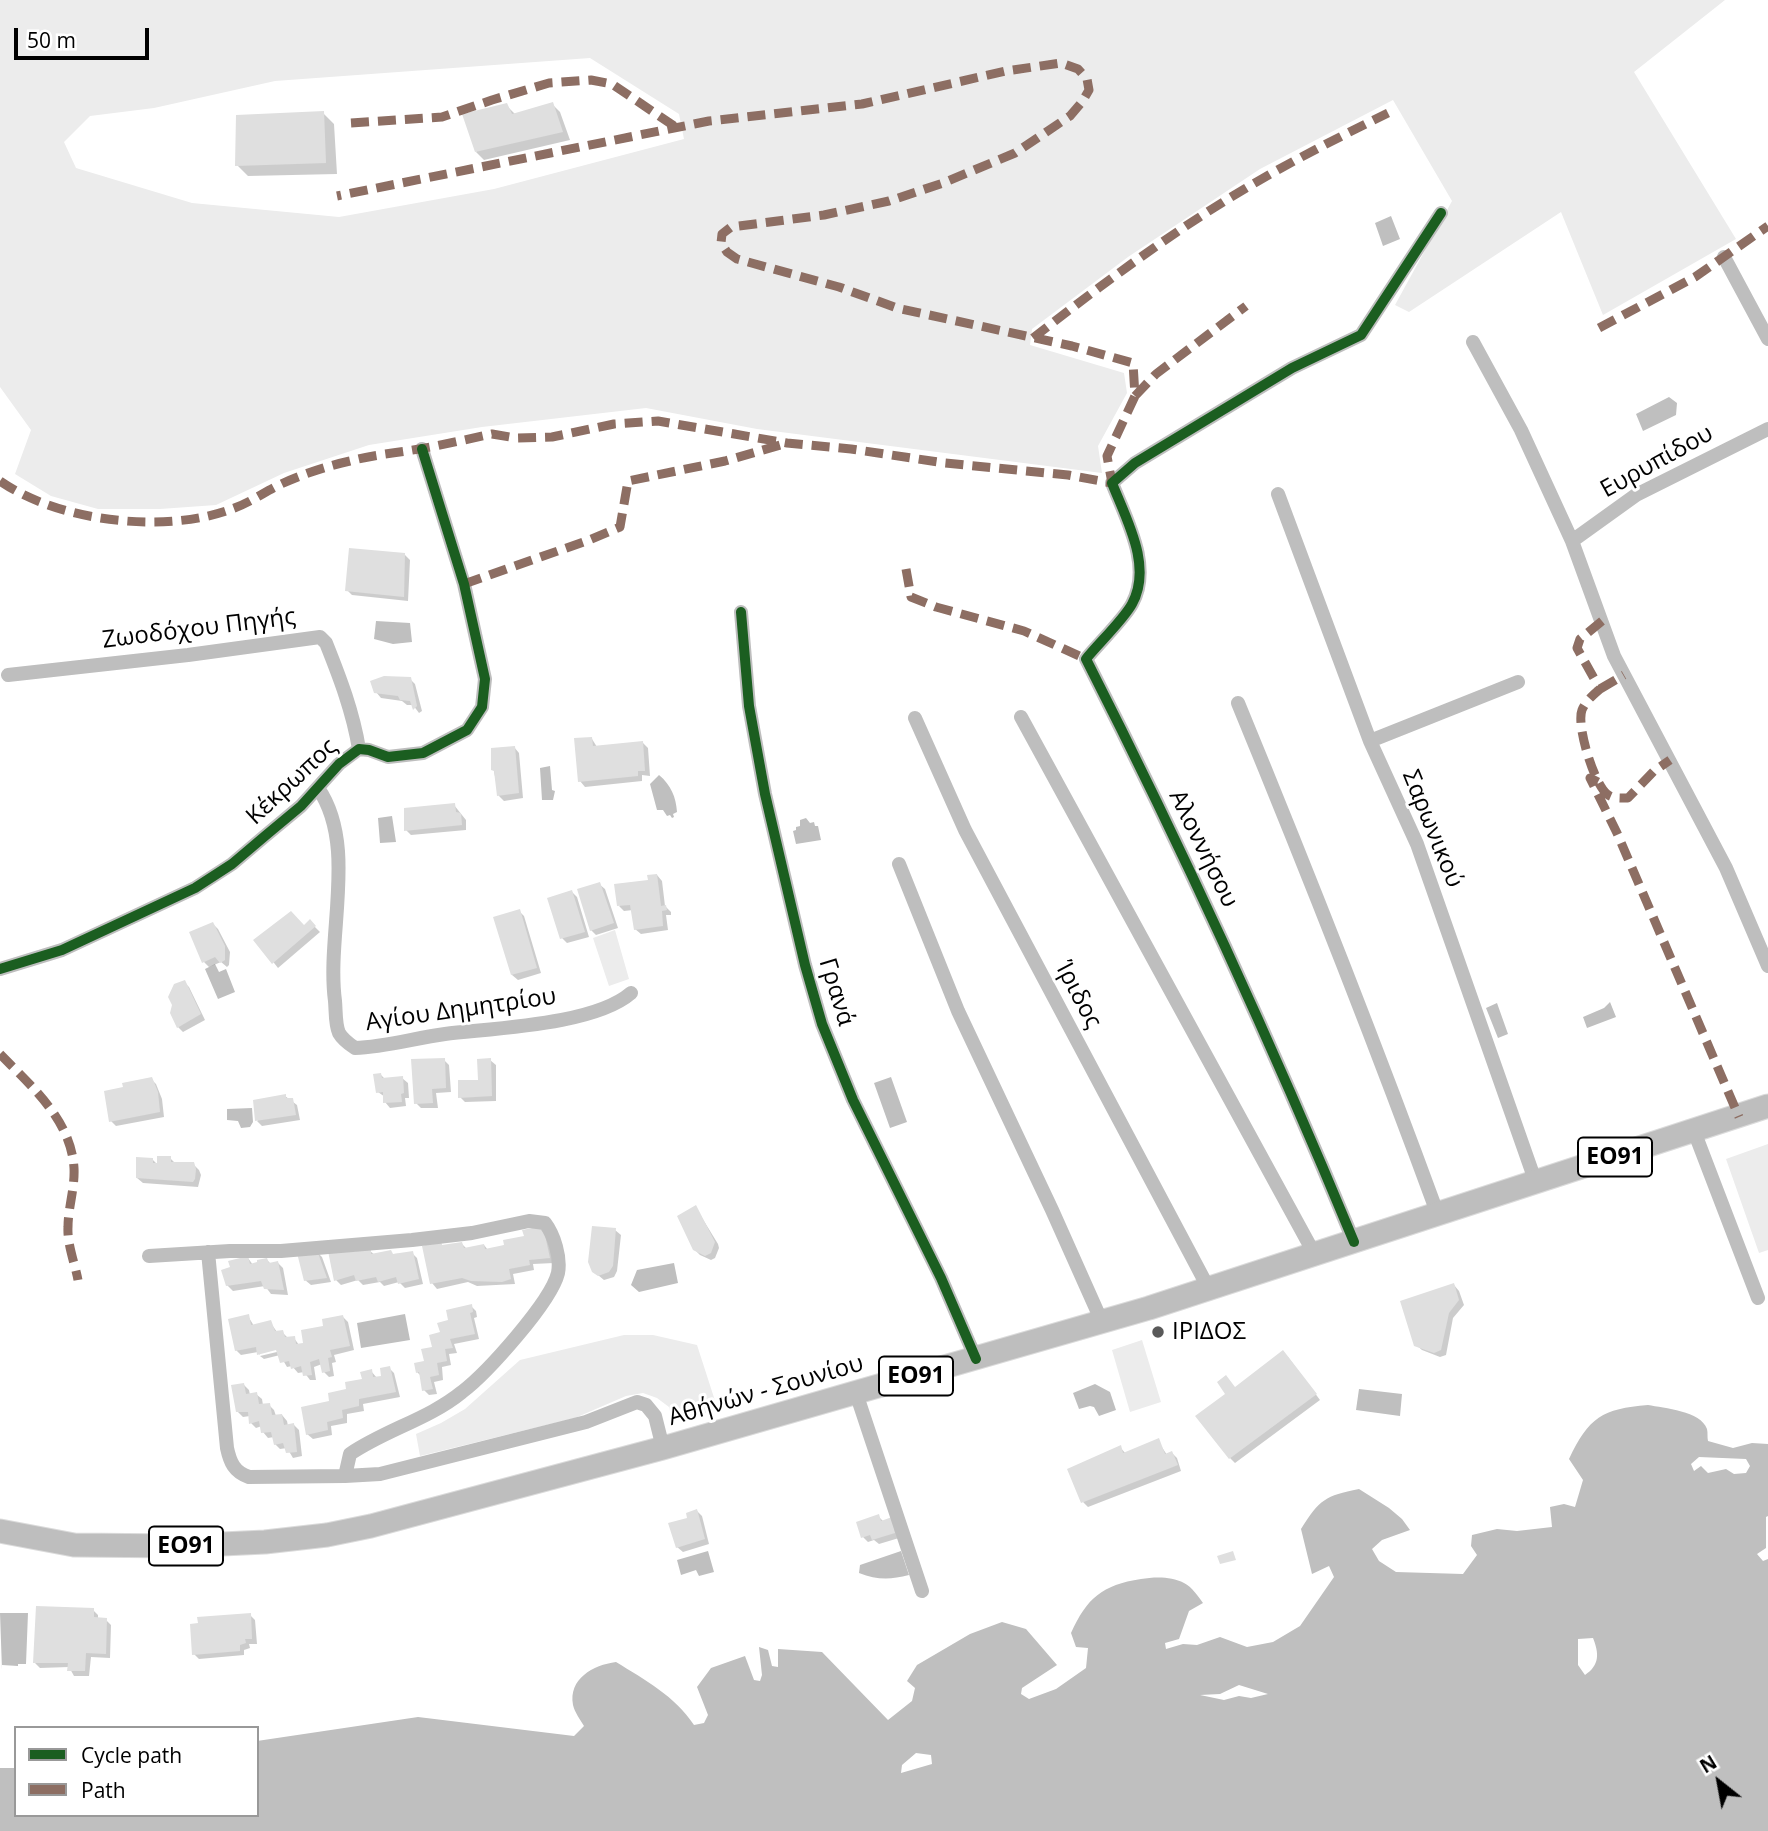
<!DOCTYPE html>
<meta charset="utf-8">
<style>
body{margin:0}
#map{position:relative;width:1768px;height:1831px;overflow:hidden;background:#fff;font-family:"Open Sans",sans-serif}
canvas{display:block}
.legend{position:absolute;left:14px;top:1726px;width:245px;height:91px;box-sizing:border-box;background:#fff;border:2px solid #999;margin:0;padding:9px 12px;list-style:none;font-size:21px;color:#000}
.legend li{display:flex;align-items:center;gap:14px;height:35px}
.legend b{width:35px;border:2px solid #999}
.north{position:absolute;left:1684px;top:1747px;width:70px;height:70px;-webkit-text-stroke:5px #fff;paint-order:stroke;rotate:329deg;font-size:19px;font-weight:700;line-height:28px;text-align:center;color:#000}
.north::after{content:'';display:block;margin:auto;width:24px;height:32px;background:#000;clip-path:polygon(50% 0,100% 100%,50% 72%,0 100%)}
.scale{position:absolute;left:14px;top:28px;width:135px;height:32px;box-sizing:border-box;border:4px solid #000;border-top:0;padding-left:9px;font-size:21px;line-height:24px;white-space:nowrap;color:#000;-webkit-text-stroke:5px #fff;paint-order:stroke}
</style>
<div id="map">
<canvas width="1768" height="1831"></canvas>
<ul class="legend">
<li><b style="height:9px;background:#1b5e20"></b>Cycle path</li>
<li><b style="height:9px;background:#8d6e63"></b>Path</li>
</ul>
<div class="north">N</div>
<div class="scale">50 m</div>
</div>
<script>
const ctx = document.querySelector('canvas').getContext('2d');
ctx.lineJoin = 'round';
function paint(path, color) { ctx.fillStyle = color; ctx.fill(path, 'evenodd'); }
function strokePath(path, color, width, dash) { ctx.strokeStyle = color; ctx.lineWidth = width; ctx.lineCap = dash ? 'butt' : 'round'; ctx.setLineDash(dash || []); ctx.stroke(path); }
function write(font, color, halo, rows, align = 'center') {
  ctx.font = font + ' "Open Sans",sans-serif'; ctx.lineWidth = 6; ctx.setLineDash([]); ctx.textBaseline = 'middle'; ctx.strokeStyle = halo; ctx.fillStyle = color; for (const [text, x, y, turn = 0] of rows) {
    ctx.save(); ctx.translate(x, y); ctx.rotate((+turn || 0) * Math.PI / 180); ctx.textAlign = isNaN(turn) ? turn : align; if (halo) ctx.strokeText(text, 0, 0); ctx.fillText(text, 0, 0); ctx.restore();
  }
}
const green = new Path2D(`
 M0,0h1725l-91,72 102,167 -133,76 -42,-103 -152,100 -14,-7 57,-104 -59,-101 -133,69 -132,88 -96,72 -2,16 94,28 3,20 -29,53 4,27 -345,-44 -111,-21 -164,19 -113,18 -85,28 -68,32 -56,4h-62l-47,-13 -36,-22 16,-44 -31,-43zM590,58l89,56 5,25 -190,50 -155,28 -147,-14 -116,-35 -12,-26 26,-26 64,-8 121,-27z
 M615,930l14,49 -20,7 -16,-48z
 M1768,1144v106l-9,3 -33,-94z
 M624,1335h29l44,10 21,65 -46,11 -3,-14 -12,-9 -14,-5 -17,3 -51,22 -155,38 -4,-22 25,-11 24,-14 55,-49z
 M1142,1340l19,62 -31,10 -18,-62z`);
const water = new Path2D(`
 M1391,216l9,23 -17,7 -8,-23z
 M1669,397l8,6 -1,12 -33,16 -7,-17z
 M376,621l34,2 2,19 -19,2 -19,-5z
 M550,766l2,24 3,1 -2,9h-11l-2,-32z
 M659,775c12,10 17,22 18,37l-4,2 1,3 -2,1 -2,-3 -3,1 -4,-6h-6l-7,-26z
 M392,816l4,26 -16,1 -2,-25z
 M806,818l4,5 4,-1 1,4h3l3,14 -25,4 -3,-13 3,-1v-3l4,-1v-6z
 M215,964l4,8 7,-3 9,23 -17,7 -13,-30z
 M1610,1002l6,15 -29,11 -4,-11 21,-9z
 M1497,1003l11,31 -10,4 -12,-30z
 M891,1077l16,45 -17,6 -16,-45z
 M252,1108l1,14 -3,5 -9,1 -3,-7 -11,-1v-11z
 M674,1263l4,20 -39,9 -8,-7 6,-15z
 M405,1314l5,26 -49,8 -4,-25z
 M1095,1384l15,8 6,18 -17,6 -5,-9 -4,-1 -11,3 -6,-16z
 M1359,1389l43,5 -2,22 -44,-6z
 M1648,1405c16,3 53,6 59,24 1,4 0,8 1,12l25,7 19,-5 16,1v72l-2,1v31l-9,6 6,7 5,-2v272h-1768v-63h16v47h241v-74l161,-24 156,19 10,-10c-4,-7 -9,-13 -11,-21 -5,-26 20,-40 43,-43 29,18 59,34 78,63l10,-2 4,-8 -11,-28 14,-19 34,-12 9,24 6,1 2,-6 -3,-28 9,3 4,16 6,1v-18l44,3 66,68 24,-19 3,-13 -8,-7 10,-16 53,-31 32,-12 24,7 31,36 -35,23 -1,6 8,5 27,-10 30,-21 2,-20 -12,-1 -5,-14c16,-35 31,-48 70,-54 13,-2 30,-3 43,4 8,4 14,13 19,20l-14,8 -10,28 -14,4 1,6 17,-5 14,1 23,-8 27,10 26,-5 27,-16 34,-49 -5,-11 -17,8 -11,-45c19,-30 24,-33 58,-40l30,19 13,11 8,11 -28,10 -10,9 7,12 17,11 67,2 14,-19 -6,-9 1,-11 25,-6 20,2 35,-4 -2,-20 14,-3 11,3 8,-27 -14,-21c20,-42 33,-50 79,-54zM1699,1457l47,2 4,7 -4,7 -12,1 -8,-5 -18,4 -7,-7 -7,5 -3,-7zM1593,1638c6,15 7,27 -8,37l-7,-10v-26zM1239,1685l29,9 -17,4 -12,-2 -15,4 -24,-5 20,-1zM916,1753l15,2 1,9 -31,9 1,-8z
 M708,1551l6,21 -15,4 -3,-6 -15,5 -4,-15z
 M901,1551l8,24c-19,5 -32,5 -50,-2l1,-8z
 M0,1613h28l-2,51h-8v2l-16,-1v5z`);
const shadow = new Path2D(`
 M552,104l8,8 10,28 -86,20 -8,-8 30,-47 9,9z
 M323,113l11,11 3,50 -89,2 -11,-11z
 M405,555l5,5 -2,41 -56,-6 -5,-5z
 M410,679l5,5 7,27 -3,2 -6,-8h-6l-5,-4 -21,-3 -5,-6z
 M592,739l5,8 46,-4 5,5 2,28 -8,-1v6l-57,6 -5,-6z
 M514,747l5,6 4,45 -19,3 -5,-5 -7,-34z
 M454,805l12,15v10l-55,5 -5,-5z
 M657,875l5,6 3,25 6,6v3h-5l2,15 -27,4 -6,-5 -2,-19 -9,1 -5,-5z
 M599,884l6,5 13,39 -22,7 -5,-5z
 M572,892l5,5 12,40 -22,6 -5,-5z
 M519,911l5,5 17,57 -23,7 -6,-5z
 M310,922l10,10 -42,36 -22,-28 48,-13z
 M213,924l5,5 12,23 -1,13 -2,2 -6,-5 -12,5 -5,-5 -12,-29z
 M184,982l5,5 16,33 -22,12 -5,-5z
 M444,1060l5,5 2,27 -15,1 2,15h-17l-5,-5z
 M490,1060l6,5v36l-31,1 -5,-5 20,-16z
 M381,1075l4,4 17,-1 6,5 1,15h-4l1,8 -16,2 -5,-6v-5l-7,-5z
 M151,1079l5,5 6,15 2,18 -48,9 -5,-5z
 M285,1096l12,9 3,15 -38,6 -5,-5z
 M170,1158l6,6h17l6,6 2,5 -3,12 -55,-4 -6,-5 15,-19 7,7z
 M696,1208l22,36 1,4 -4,10 -4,2 -11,-5 -6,-6z
 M615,1230l6,5 -4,36 -3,6 -10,3 -11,-9z
 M548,1233l6,30 -21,1 1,6 -21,4 2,10 -38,2 -9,-4 -31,7 -5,-6 8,-40 4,4 18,-3 5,5 17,-4 4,5z
 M370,1251l5,4 37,-2 5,5 6,26 -18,4 -6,-6 -15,4 -4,-4 -17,3 -5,-5 -17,5 -5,-5z
 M317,1252l5,5 9,25 -20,3 -6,-5z
 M248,1258l5,7 14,-5 4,4 7,-1 5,5 5,27 -17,-1 -6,-8 -32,5 -6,-6z
 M1454,1285l5,6 5,14 -11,13 -7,37 -6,2 -18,-7 -6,-5z
 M471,1306l5,5 1,6 -3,1 5,21 -25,5 3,9 -8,1 2,11 -9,2 1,13 -9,2 3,12 -8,1 -5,-5 -3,-14 -4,-4 9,-10 24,-41z
 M248,1316l6,10 16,-4 7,10h5l5,5 7,1 5,7 6,-1 38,-27 5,5 6,28 -20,5 2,7 -4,1 2,13 -5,1 -5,-5 -2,-8 -8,3 2,13h-6l-6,-8 -6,1 -6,-7 -5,1 -7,-12 -16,4 -4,-3 25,-6 -1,-3 -24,5v3l-2,-3 -17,3 -5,-5z
 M1288,1357l32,43 -85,63 -5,-5 -3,-64z
 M389,1368l5,5 6,24 -37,7 1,7 -17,3v9l-16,3 1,9 -19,4 -6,-5 24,-31 33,-23 7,-9 6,7h6z
 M244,1385l5,5 1,5 6,-1 6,5 1,6h6l5,5 2,6 6,-1 5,6 1,5 6,-1 5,5 3,26 -9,2 -6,-10 -7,1 -5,-5 -1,-7 -6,1 -5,-6 -1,-6 -6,2 -5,-5 -1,-7 -7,1 -6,-6z
 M1158,1441l9,14 5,-2 5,5 4,13 -93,36 -5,-5 37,-55 6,7z
 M697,1511l5,5 7,28 -26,8 -6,-5z
 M878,1516l6,6 7,-3 8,19 -20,6 -5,-4 -6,2 -5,-5z
 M93,1610l5,5v4l8,1 5,5 -1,33 -19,-1 -2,19h-15l-5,-9 -29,1 -5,-5z
 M250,1615l5,5 2,24h-8l1,4 -6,2v5l-45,4 -5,-5z`);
const building = new Path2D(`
 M553,102l10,30 -88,20 -13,-38 45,-11 5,11z
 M324,111l2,52 -91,3 1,-51z
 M349,548l56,5 -1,44 -59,-6z
 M384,676l27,1 6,29 -4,4 -3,-9 -10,-1 -2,-4 -24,-3 -4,-12z
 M592,737l1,9 50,-5 2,30h-7v5l-60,6 -4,-44z
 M515,746l4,47 -22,3 -3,-25 -3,-1v-22z
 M455,803l1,9 5,1 1,12 -58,6v-23z
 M657,874l4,32 5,-1 1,5 -5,1 1,15 -29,4 -4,-25 -13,1 -3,-22 34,-4 -1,-5z
 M600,882l14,41 -24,8 -13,-42z
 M572,890l13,42 -25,7 -13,-41z
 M520,909l17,59 -26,7 -18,-58z
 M291,911l13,14 6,-6 6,7 -44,38 -19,-24z
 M213,922l12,24v14l-5,3 -5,-6 -13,6 -13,-31z
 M185,980l16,34 -24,14 -7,-15 2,-8 -4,-8 6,-13z
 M445,1058l1,30 -14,1 1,14 -19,1 -3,-45z
 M491,1058l1,38 -34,2v-18h20l-1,-21z
 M381,1073l1,5 21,-2 1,17 -3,1 1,8 -19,1v-11l-7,1 -3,-19z
 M152,1077l6,15 2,20 -51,10 -5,-31 19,-4 -1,-4z
 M286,1094v4h7l3,17 -41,6 -2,-21z
 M157,1156h14v6h23l2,7 -1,10 -2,3 -57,-4v-21l17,1v5h4z
 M696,1205l19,37 -4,11 -6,3 -12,-6 -16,-34z
 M543,1226l7,32 -21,2 1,5 -21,4 2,10 -9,3 -31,-1 -9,-3 -32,6 -8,-38 19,-5 1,4 20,-3 2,6 20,-4 1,5 19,-4 -1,-5 21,-4 -2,-6z
 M592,1226l24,2 -3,38 -4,6 -11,4 -6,-4 -4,-10z
 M349,1248l1,4 21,-3v5l20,-4 2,4 20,-3 6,28 -21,5 -2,-7 -18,5 -2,-5 -20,4 -2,-6 -20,6 -6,-30z
 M317,1250l10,28 -23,3 -7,-28z
 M248,1256l2,8 7,-2v-2l10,-2 2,5 9,-2 6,29 -20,-1 -3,-8 -35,5 -5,-16 9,-3 -2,-6z
 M1454,1283l5,17 -10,13 -8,37 -7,3 -20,-7 -14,-45z
 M472,1304l1,8 -3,1 5,21 -25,5 3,9 -8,1 2,12 -10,2 2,12 -9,2 3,12 -11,2 -3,-19 -3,1 -2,-10 10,-2 -3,-12 11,-2 -3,-12 11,-3 -3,-9 11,-3 -2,-10z
 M249,1314l2,11 20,-5 4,11 8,-1 2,7 10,-1 1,8 7,-1 -2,-13 22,-4 -1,-7 21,-4 7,31 -20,4 2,7 -4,1 2,13 -8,2 -3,-14 -9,3 2,13 -9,1 -2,-10 -10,3 -2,-8 -9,2 -4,-13 -19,5 -1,-8 -21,4 -7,-32z
 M1283,1350l34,44 -88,65 -34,-43 30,-22 -8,-12 9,-7 9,12z
 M390,1366l6,26 -37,7v7l-17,4 1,8 -16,4 1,8 -22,5 -5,-28 28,-6 -1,-8 18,-4 -1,-7 17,-3 -2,-7 12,-3 1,8 8,-1 -1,-8z
 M244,1383l2,11 11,-2 2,12 11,-1 2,12 10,-1 2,11 10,-2 3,29 -11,1 -3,-10 -9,2 -3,-13 -10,1 -2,-12 -10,3 -1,-12h-12l-5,-27z
 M1159,1438l6,16 7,-3 6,14 -97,38 -14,-34 54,-24 2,8z
 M697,1509l8,30 -29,9 -8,-25 19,-5 -1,-5z
 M879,1514l2,7 11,-4 3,16 -23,7 -2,-5 -9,3 -5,-16z
 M1233,1551l3,9 -16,4 -3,-8z
 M36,1606l58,2v9l13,1 -1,36 -20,-1 -1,18h-18l1,-8h-35z
 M251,1613l1,26h-7l1,4 -6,2v6l-48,4 -2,-31 8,-1 -1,-6z`);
const minor = new Path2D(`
 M1724,257l44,82
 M1473,342l48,88 51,111 42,115 112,212 42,98
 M1278,494l92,247 47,103 119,339
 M1572,541l64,-46 132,-66
 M741,612l8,94 16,88 40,171 17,59 31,76 88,178 35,81
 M8,675l180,-20 132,-18 6,6c14,35 27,69 33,106
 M1238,703c70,170 137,340 200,512
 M1021,717l294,538
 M915,718l50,112 244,459
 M1370,741l148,-59
 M318,788c40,58 8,146 17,213 1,10 0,23 4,32 4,7 10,11 16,15 30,-1 60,-10 90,-14 49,-6 149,-9 186,-41
 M899,864l59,147 94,199 50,112
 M0,969l62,-19 133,-62 37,-24 33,-28 36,-30 38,-42 20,-15 10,1 19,7 35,-4 44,-23 15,-23 3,-28 -21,-95 -42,-135
 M1694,1131l64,167
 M1354,1242c-82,-198 -171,-392 -268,-583 12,-15 38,-40 46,-55 21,-38 -6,-85 -20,-121l23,-20 157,-95 69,-33 80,-122
 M208,1252l19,196c3,14 7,24 22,29l96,-1 35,-2 206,-52 51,-20 9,3 9,11 8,32
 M149,1256l81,-5h51l131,-11 60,-7 57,-12 16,2c9,12 16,34 13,50 -7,29 -71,100 -96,119 -33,27 -77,38 -112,62l-5,22
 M856,1393l66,198`);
const primary = new Path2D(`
 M0,1531l74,14 106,1 85,-4 62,-7 44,-9 292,-78 486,-140 619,-202`);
const quiet = new Path2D(`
 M351,123l91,-6 50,-17 57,-17 42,-3 21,4 65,44
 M1599,328l96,-51 73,-51
 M1033,338c63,-49 127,-97 195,-139 52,-32 105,-59 160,-86
 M1135,396l21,-22 90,-68
 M0,481c59,41 165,53 232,28 17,-6 31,-16 47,-24 21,-10 48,-19 71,-24 22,-6 46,-8 69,-12 24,-4 49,-10 73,-15l24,4 36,-1 62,-13 44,-3 129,22 64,6 94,14 123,12 44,8 -5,-27 28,-60 -2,-33 -61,-17 -175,-38 -58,-21 -102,-28 -10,-7 -6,-9 1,-9 9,-7 93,-12 65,-14 54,-18 72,-30 55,-37 12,-14 7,-12 -2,-11 -9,-10 -17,-6 -55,8 -144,33 -153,17 -372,75
 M906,569l5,28 25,10 88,24 62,28
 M464,584l125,-44 31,-13 8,-46 97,-20 59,-17
 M1602,621l-22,18 -3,9 23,41c-7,6 -14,12 -18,21 -6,15 12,74 25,84 6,5 14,4 21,4l26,-27 16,-11
 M1600,689l24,-14
 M1598,782l-8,-4 27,55 122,284
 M0,1054c32,33 71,66 74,114 1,20 -6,40 -6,59 -1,17 7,37 10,53`);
const cycleway = new Path2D(`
 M741,612l8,94 16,88 40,171 17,59 31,76 88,178 35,81
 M0,969l62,-19 133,-62 37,-24 33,-28 36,-30 38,-42 20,-15 10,1 19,7 35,-4 44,-23 15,-23 3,-28 -21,-95 -42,-135
 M1354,1242c-82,-198 -171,-392 -268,-583 12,-15 38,-40 46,-55 21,-38 -6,-85 -20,-121l23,-20 157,-95 69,-33 80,-122`);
const markers = [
 [1158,1332,7,"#595959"]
];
const shields = [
 [1615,1157,74],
 [916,1376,74],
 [186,1546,74]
];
const shieldNames = [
 ["ΕΟ91",1615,1157],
 ["ΕΟ91",916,1376],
 ["ΕΟ91",186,1546]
];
const streetNames = [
 ["Ευρυπίδου",1657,462,-29],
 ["Ζωοδόχου Πηγής",199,629,-7],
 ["Κέκρωπος",292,782,-43],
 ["Σαρωνικού",1432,829,68],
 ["Αλοννήσου",1203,849,64],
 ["Γρανά",836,992,73],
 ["Ίριδος",1078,995,62],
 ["Αγίου Δημητρίου",461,1010,-8],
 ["Αθήνών - Σουνίου",766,1391,-16]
];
const poiNames = [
 ["ΙΡΙΔΟΣ",1172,1332]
];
paint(green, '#ececec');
paint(water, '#bfbfbf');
paint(shadow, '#0003');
paint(building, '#dfdfdf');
strokePath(primary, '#dbdbdb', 25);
strokePath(minor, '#bebebe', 14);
strokePath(primary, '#bebebe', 23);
strokePath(quiet, '#8d6e63', 9, [18, 9]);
strokePath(cycleway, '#1b5e20', 10);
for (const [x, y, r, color] of markers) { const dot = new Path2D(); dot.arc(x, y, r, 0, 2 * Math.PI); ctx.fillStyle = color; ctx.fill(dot); strokePath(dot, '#fff', 2.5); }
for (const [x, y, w] of shields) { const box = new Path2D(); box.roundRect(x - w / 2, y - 19.5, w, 39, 5); ctx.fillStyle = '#fff'; ctx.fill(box); strokePath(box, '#000', 2); }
write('bold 23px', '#000', null, shieldNames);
write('24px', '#000', '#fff', streetNames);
write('24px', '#000', '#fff', poiNames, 'left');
</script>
